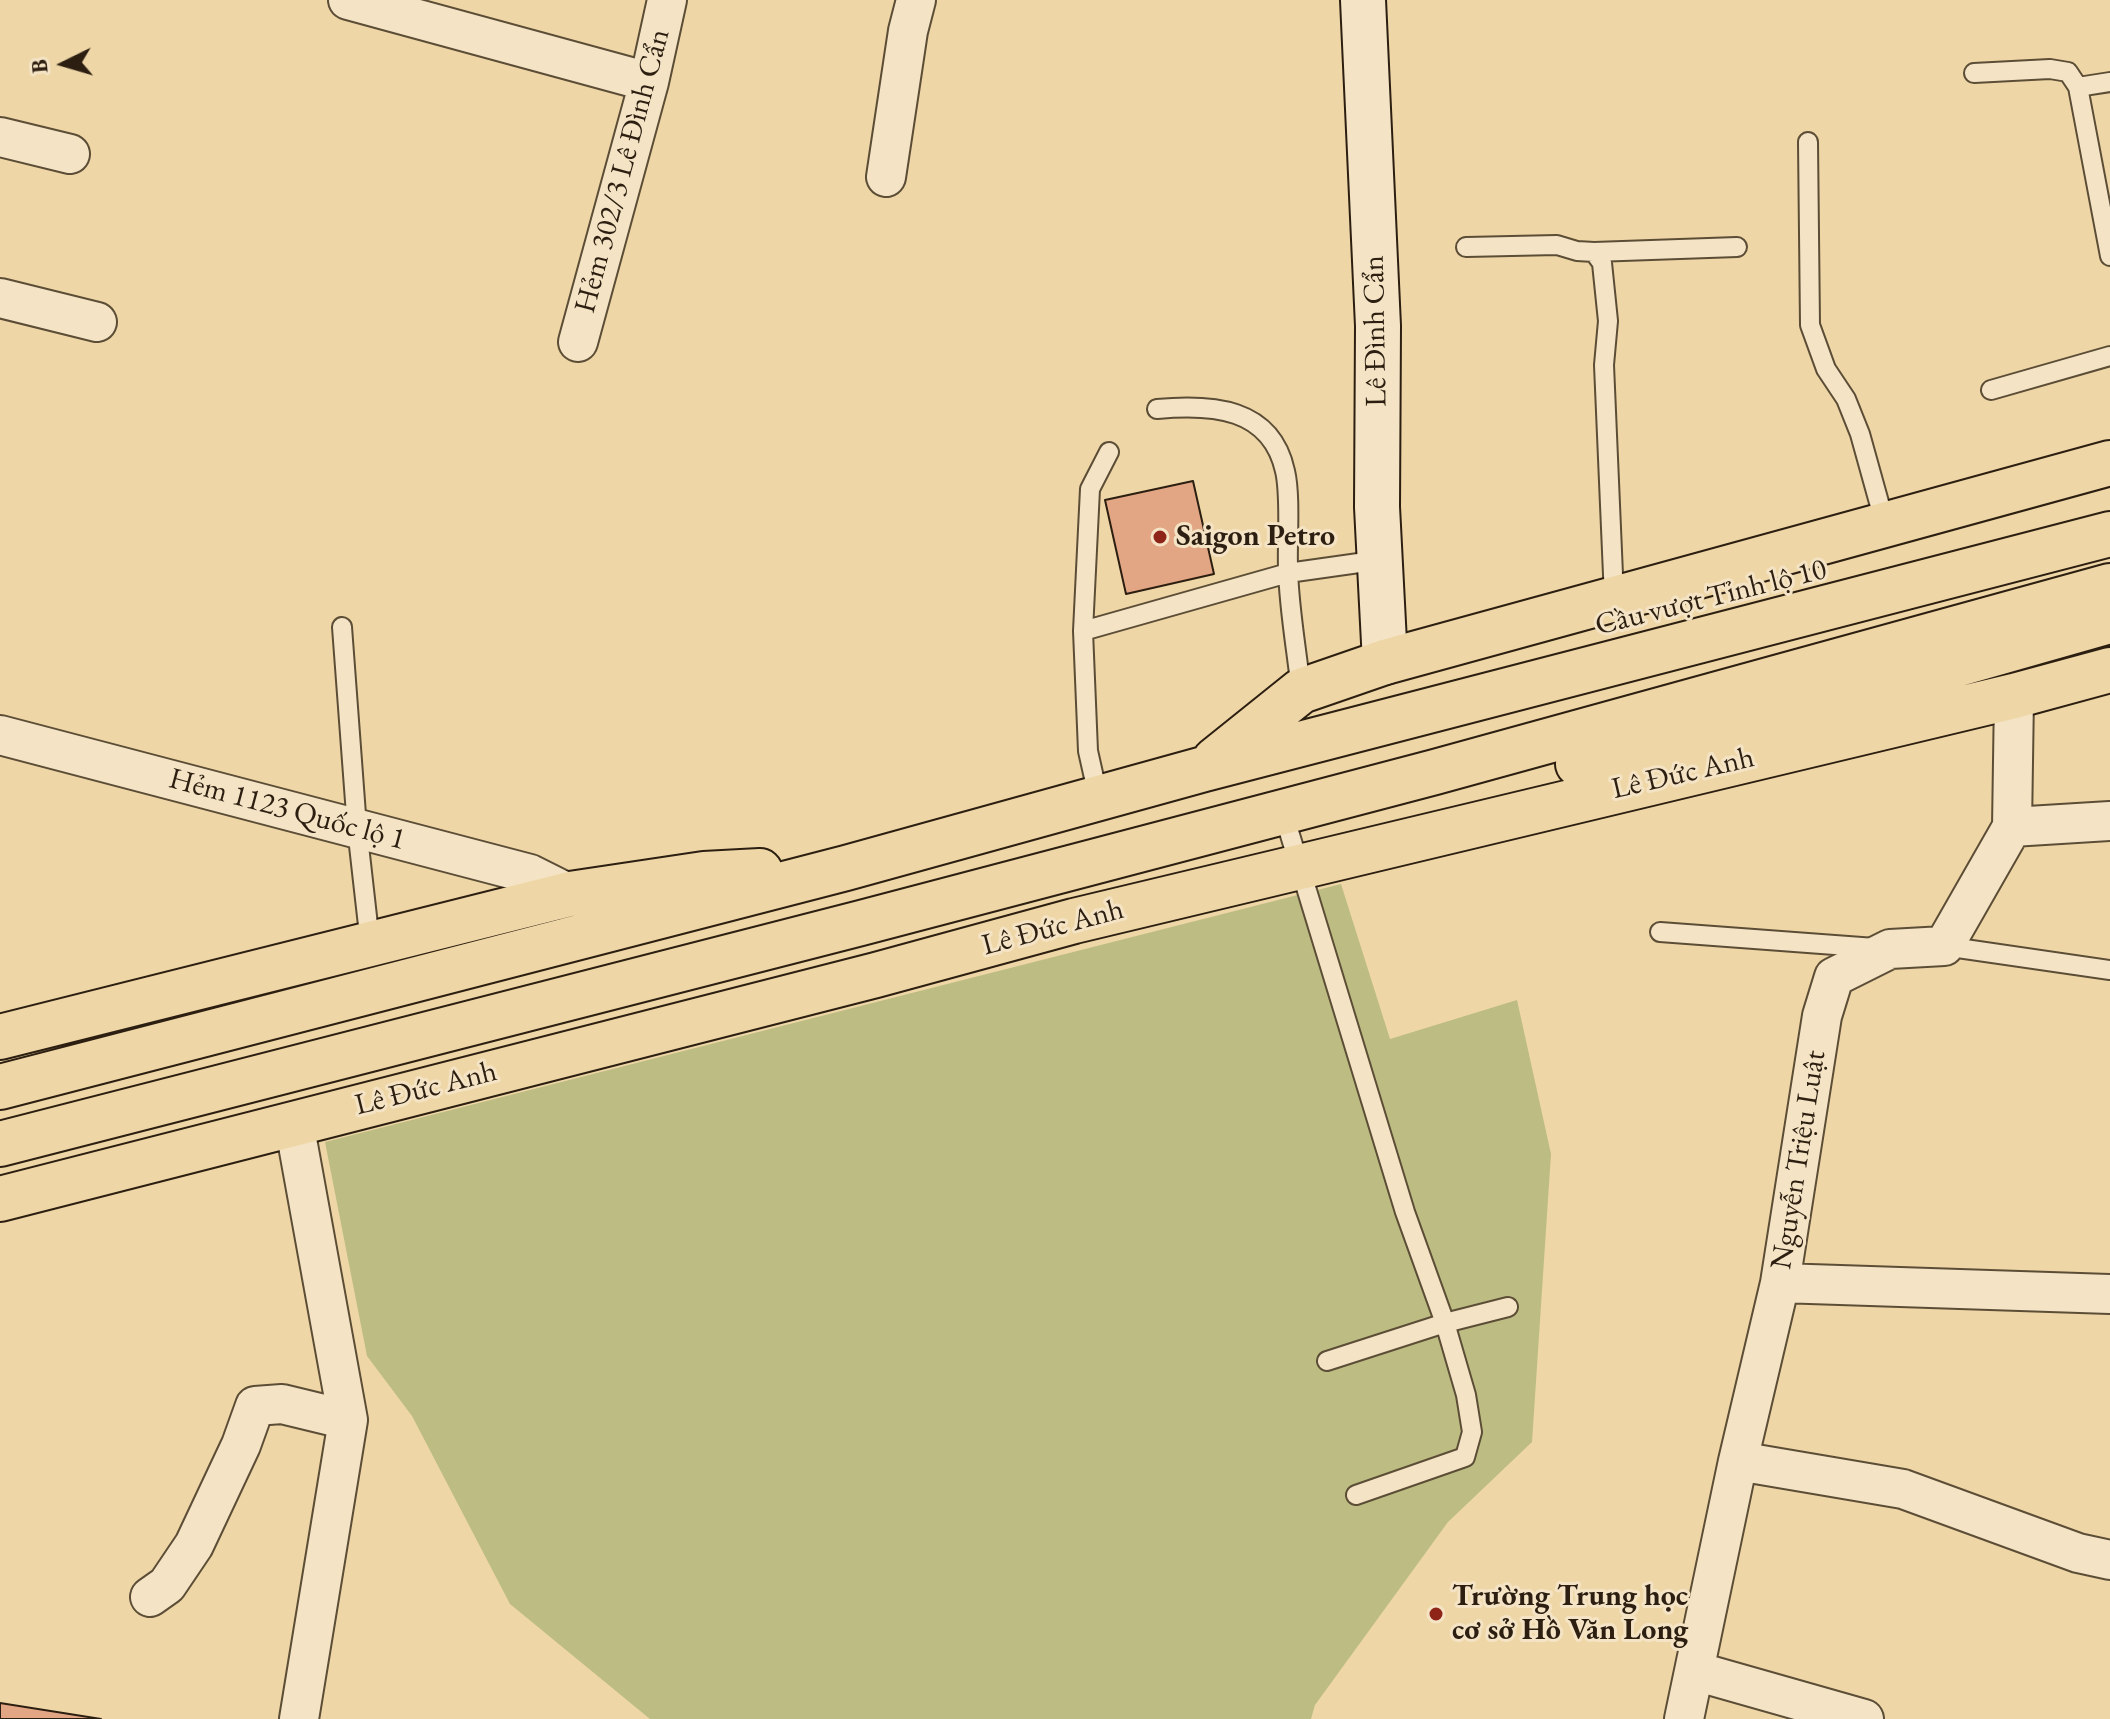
<!DOCTYPE html>
<meta charset="utf-8">
<style>
body{margin:0}
#map{position:relative;width:2110px;height:1719px;overflow:hidden;background:#eed6a6;font-family:"EB Garamond",serif}
canvas{display:block}
.north{position:absolute;left:24px;top:24px;width:80px;height:80px;-webkit-text-stroke:6px #f4e4c5;paint-order:stroke;rotate:265deg;font-size:22px;font-weight:700;line-height:32px;text-align:center;color:#2c1f11}
.north::after{content:'';display:block;margin:auto;width:28px;height:36px;background:#2c1f11;clip-path:polygon(50% 0,100% 100%,50% 72%,0 100%)}
</style>
<div id="map">
<canvas width="2110" height="1719"></canvas>
<div class="north">B</div>
</div>
<script>
const ctx = document.querySelector('canvas').getContext('2d');
ctx.lineJoin = 'round';
function paint(path, color) { ctx.fillStyle = color; ctx.fill(path, 'evenodd'); }
function strokePath(path, color, width, dash) { ctx.strokeStyle = color; ctx.lineWidth = width; ctx.lineCap = dash ? 'butt' : 'round'; ctx.setLineDash(dash || []); ctx.stroke(path); }
function write(font, color, halo, rows, align = 'center') {
  ctx.font = font + ' "EB Garamond",serif'; ctx.lineWidth = 6; ctx.setLineDash([]); ctx.textBaseline = 'middle'; ctx.strokeStyle = halo; ctx.fillStyle = color; for (const [text, x, y, turn = 0] of rows) {
    ctx.save(); ctx.translate(x, y); ctx.rotate((+turn || 0) * Math.PI / 180); ctx.textAlign = isNaN(turn) ? turn : align; if (halo) ctx.strokeText(text, 0, 0); ctx.fillText(text, 0, 0); ctx.restore();
  }
}
const green = new Path2D(`
 M1341,884l49,155 127,-39 34,154 -19,288 -84,80 -133,183 -4,14h-661l-140,-115 -98,-188 -45,-60 -42,-214z`);
const building = new Path2D(`
 M1193,481l21,93 -88,20 -21,-94z
 M0,1703l101,16h-101z`);
const lane = new Path2D(`
 M1974,73l76,-4 18,3 10,15 32,169
 M2078,87l32,-5
 M1808,142l2,183 16,44 20,30 14,35 25,90
 M1466,247l91,-2 20,6 17,1 143,-5
 M1594,252l8,11 6,58 -4,44 10,233
 M1991,390l119,-34
 M1157,409c54,-5 114,-2 128,62 6,25 2,71 3,98 1,41 9,82 13,122
 M342,627l15,201 13,115
 M1083,631l205,-58 92,-13
 M1099,800l-11,-49 -5,-120 7,-142 19,-37
 M1283,812l122,400 40,111 21,72 6,37 -7,25 -109,38
 M1660,932l215,16
 M1944,946l166,24
 M1327,1361l118,-38 63,-16`);
const street = new Path2D(`
 M348,0l301,82
 M0,137l70,17
 M886,177l22,-146 8,-31
 M0,298l97,24
 M578,342l71,-260 18,-82
 M0,735l530,139 40,20
 M2012,827l98,-6
 M294,1123l54,297 -49,299
 M1780,1283l330,11
 M1738,1461l165,28 175,64 32,7
 M150,1597l17,-12 27,-40 47,-100 14,-39 27,-2 66,16
 M1695,1671l169,48
 M1684,1719l54,-258 42,-178 42,-267 12,-39 56,-28 54,-3 68,-119 2,-131`);
const secondary = new Path2D(`
 M1363,0l15,326 -1,181 8,155`);
const highway = new Path2D(`
 M1215,760l86,-69 84,-29 725,-199
 M1578,764l299,-77 233,-66
 M0,1037l570,-143 134,-20 56,-3
 M0,1087l846,-219 358,-99 906,-235
 M0,1144l861,-221 574,-151 675,-186
 M0,1199l876,-224 198,-54 940,-225 96,-26`);
const markers = [
 [1160,537,8,"#8f2418"],
 [1436,1614,8,"#8f2418"]
];
const streetNames = [
 ["Hẻm 302/3 Lê Đình Cẩn",623,171,-75],
 ["Lê Đình Cẩn",1376,331,-91],
 ["Cầu vượt Tỉnh lộ 10",1711,598,-14],
 ["Lê Đức Anh",1683,774,-13],
 ["Hẻm 1123 Quốc lộ 1",287,810,15],
 ["Lê Đức Anh",1053,928,-15],
 ["Lê Đức Anh",426,1089,-14],
 ["Nguyễn Triệu Luật",1799,1160,-81]
];
const poiNames = [
 ["Saigon Petro",1176,537],
 ["Trường Trung học",1452,1597],
 ["cơ sở Hồ Văn Long",1452,1631]
];
paint(green, '#bdbd83');
paint(building, '#e2a684');
strokePath(building, '#2c1f11', 2);
strokePath(lane, '#5c4d36', 22);
strokePath(street, '#5c4d36', 42);
strokePath(secondary, '#2c1f11', 48);
strokePath(highway, '#2c1f11', 48);
strokePath(lane, '#f4e4c5', 18);
strokePath(street, '#f4e4c5', 38);
strokePath(secondary, '#f4e4c5', 44);
strokePath(highway, '#eed6a6', 44);
for (const [x, y, r, color] of markers) { const dot = new Path2D(); dot.arc(x, y, r, 0, 2 * Math.PI); ctx.fillStyle = color; ctx.fill(dot); strokePath(dot, '#f4e4c5', 3); }
write('30px', '#2c1f11', '#f4e4c5', streetNames);
write('bold 30px', '#2c1f11', '#f4e4c5', poiNames, 'left');
</script>
